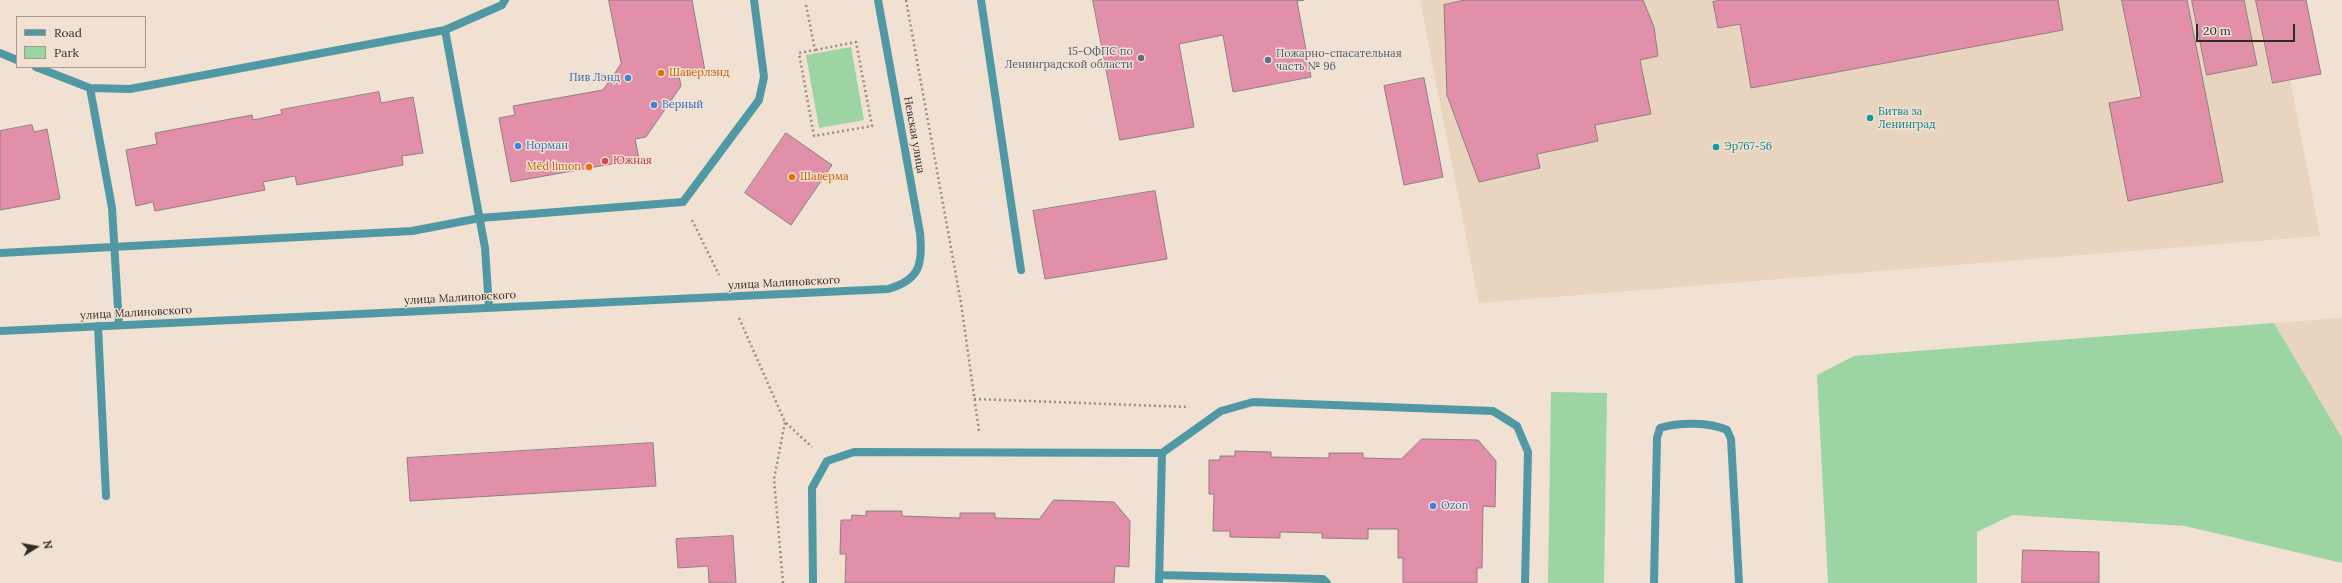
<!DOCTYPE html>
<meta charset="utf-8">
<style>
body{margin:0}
#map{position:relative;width:2342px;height:583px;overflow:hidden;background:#f0e1d2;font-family:Lora,serif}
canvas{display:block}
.legend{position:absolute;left:16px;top:16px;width:130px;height:52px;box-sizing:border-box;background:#f0e1d2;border:1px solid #a4998d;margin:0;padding:5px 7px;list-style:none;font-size:12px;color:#322c26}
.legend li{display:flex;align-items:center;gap:8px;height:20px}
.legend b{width:20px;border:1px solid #a4998d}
.north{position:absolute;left:16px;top:527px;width:40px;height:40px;-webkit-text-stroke:3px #f0e1d2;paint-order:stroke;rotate:79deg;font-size:11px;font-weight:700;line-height:16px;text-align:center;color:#322c26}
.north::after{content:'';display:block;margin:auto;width:14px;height:18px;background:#322c26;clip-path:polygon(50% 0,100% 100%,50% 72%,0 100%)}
.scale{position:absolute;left:2196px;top:24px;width:99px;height:18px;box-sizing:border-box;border:2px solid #322c26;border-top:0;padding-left:5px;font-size:12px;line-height:14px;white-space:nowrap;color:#322c26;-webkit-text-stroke:3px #f0e1d2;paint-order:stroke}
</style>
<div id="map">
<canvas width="2342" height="583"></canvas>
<ul class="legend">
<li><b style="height:5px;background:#5098a4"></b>Road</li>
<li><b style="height:11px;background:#9cd4a3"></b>Park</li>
</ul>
<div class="north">N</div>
<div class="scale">20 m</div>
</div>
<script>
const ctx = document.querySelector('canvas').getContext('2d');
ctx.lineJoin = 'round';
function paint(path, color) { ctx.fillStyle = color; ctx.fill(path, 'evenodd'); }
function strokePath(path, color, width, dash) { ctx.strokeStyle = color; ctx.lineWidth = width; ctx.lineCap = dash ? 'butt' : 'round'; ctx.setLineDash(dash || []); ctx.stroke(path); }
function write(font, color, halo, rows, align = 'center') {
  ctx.font = font + ' Lora,serif'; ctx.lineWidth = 3; ctx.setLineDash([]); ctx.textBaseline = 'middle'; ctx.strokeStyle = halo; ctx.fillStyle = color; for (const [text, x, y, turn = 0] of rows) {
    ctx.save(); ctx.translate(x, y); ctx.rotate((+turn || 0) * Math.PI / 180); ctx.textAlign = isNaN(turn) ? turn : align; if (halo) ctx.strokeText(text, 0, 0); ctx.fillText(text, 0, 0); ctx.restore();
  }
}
const built = new Path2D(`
 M1420,0h855l45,236 -841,67z
 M2342,318v120l-68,-115z`);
const green = new Path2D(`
 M851,47l13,73 -45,8 -13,-73z
 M2274,323l68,115v125l-157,-37 -173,-11 -35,17v51h-149l-11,-208 37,-19z
 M1551,392l56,1 -3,190h-56z`);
const building = new Path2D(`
 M609,0h83l13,71 -26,5 2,10 -35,51 -11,2 4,20 -128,23 -12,-64 16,-3 -2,-9 90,-16 18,-26z
 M1093,0h211l-7,1 14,76 -78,15 -10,-57 -44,9 15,83 -74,13z
 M1465,0h178l11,27 4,29 -18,4 11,54 -56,11 3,16 -61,13 3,14 -61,14 -32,-87 -3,-90z
 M1721,0h337l5,30 -312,58 -11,-64 -22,4 -5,-26z
 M2122,0h65l36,182 -95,19 -19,-98 32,-6z
 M2192,0h52l13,65 -50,10z
 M2256,0h50l15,74 -48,9z
 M1424,78l19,99 -39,8 -20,-99z
 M379,92l2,11 32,-6 10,56 -21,3 1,9 -106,20 -2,-9 -32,6 2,8 -110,21 -2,-9 -17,4 -10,-56 31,-6 -2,-11 97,-18 1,5 29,-6 -1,-4z
 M32,125l2,7 13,-3 13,70 -60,11v-79z
 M786,133l46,32 -41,60 -46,-32z
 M1155,191l12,68 -122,20 -12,-68z
 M1422,439l56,1 18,21 -1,46 -12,-1 -1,62h-5v15h-74v-25h-5v-29h-30v10l-46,-1v-5l-42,-1v6l-50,-1v-6h-17l1,-37h-5v-34h11v-4h15v-5l36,1v5l58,1v-5h34v5l38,1z
 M653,443l3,43 -246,15 -3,-43z
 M1054,500l60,2 16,19 -1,46 -14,-1 -1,17h-269l1,-29h-6l1,-34h10l1,-5 14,1v-5h36v5l58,2v-5h35v5l44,1z
 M733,536l3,47h-27l-1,-17 -30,2 -2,-29z
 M2023,550l76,2v31h-77z`);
const path = new Path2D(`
 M906,0l55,303 18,128
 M806,5l9,45 -16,3 15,83 58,-10 -16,-84 -41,8
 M692,220l27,55
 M739,318l46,104 27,25
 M974,399l215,8
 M783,583l-9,-104 11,-57`);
const service = new Path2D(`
 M981,0l40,270
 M445,30l40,218 4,59
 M0,53l17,7
 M36,67l54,21 40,1 315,-59 57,-25 3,-5
 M90,88l22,120 7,117
 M0,253l412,-22 68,-13 203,-16 76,-102 5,-23 -10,-77
 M98,326l8,170
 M1159,575l164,4 4,4
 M813,583l-1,-95 15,-27 27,-9 308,1 59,-42 32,-9 240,9 24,15 11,26 -3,131
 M1159,583l3,-130
 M1654,583l3,-145 3,-10c19,-6 49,-6 67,2l4,9 8,144`);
const tertiary = new Path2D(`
 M0,331l888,-42c32,-9 35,-25 32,-56l-42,-233`);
const markers = [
 [1141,58,4,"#5c6f8a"],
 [1268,60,4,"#5c6f8a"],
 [661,73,4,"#e8710a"],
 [628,78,4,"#3f7fe0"],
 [654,105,4,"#3f7fe0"],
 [1870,118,4,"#0f9aa8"],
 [518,146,4,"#3f7fe0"],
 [1716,147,4,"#0f9aa8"],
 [605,161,4,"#e0444e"],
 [589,167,4,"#e8710a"],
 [792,177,4,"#e8710a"],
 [1433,506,4,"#3f7fe0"]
];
const serviceNames = [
 ["15-ОФПС по",1133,52],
 ["Ленинградской области",1133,65],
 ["Пожарно-спасательная",1276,54,"left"],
 ["часть № 96",1276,67,"left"]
];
const foodNames = [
 ["Шаверлэнд",669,73],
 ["Мёd limon",581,167,"right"],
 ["Шаверма",800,177]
];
const shopNames = [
 ["Пив Лэнд",620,78,"right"],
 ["Верный",662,105],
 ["Норман",526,146],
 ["Ozon",1441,506]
];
const cultureNames = [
 ["Битва за",1878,112],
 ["Ленинград",1878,125],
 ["Эр767-56",1724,147]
];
const streetNames = [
 ["Невская улица",914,135,80],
 ["улица Малиновского",784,283,-3],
 ["улица Малиновского",460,298,-3],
 ["улица Малиновского",136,313,-3]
];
const healthNames = [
 ["Южная",613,161]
];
paint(built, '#e8d4bf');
paint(green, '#9cd4a3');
paint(building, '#e290aa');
strokePath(building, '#917d82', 1);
strokePath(path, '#998e84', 2.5, [2, 3]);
strokePath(service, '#5098a4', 8);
strokePath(tertiary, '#5098a4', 8);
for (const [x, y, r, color] of markers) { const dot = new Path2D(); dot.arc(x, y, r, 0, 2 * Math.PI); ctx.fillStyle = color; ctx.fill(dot); strokePath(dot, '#f0e1d2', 1.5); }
write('11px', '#4e5e75', '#f0e1d2', serviceNames, 'right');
write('11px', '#c56008', '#f0e1d2', foodNames, 'left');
write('11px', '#366cbe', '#f0e1d2', shopNames, 'left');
write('11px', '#0d838f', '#f0e1d2', cultureNames, 'left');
write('11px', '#322c26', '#f0e1d2', streetNames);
write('11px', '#be3a42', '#f0e1d2', healthNames, 'left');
</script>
